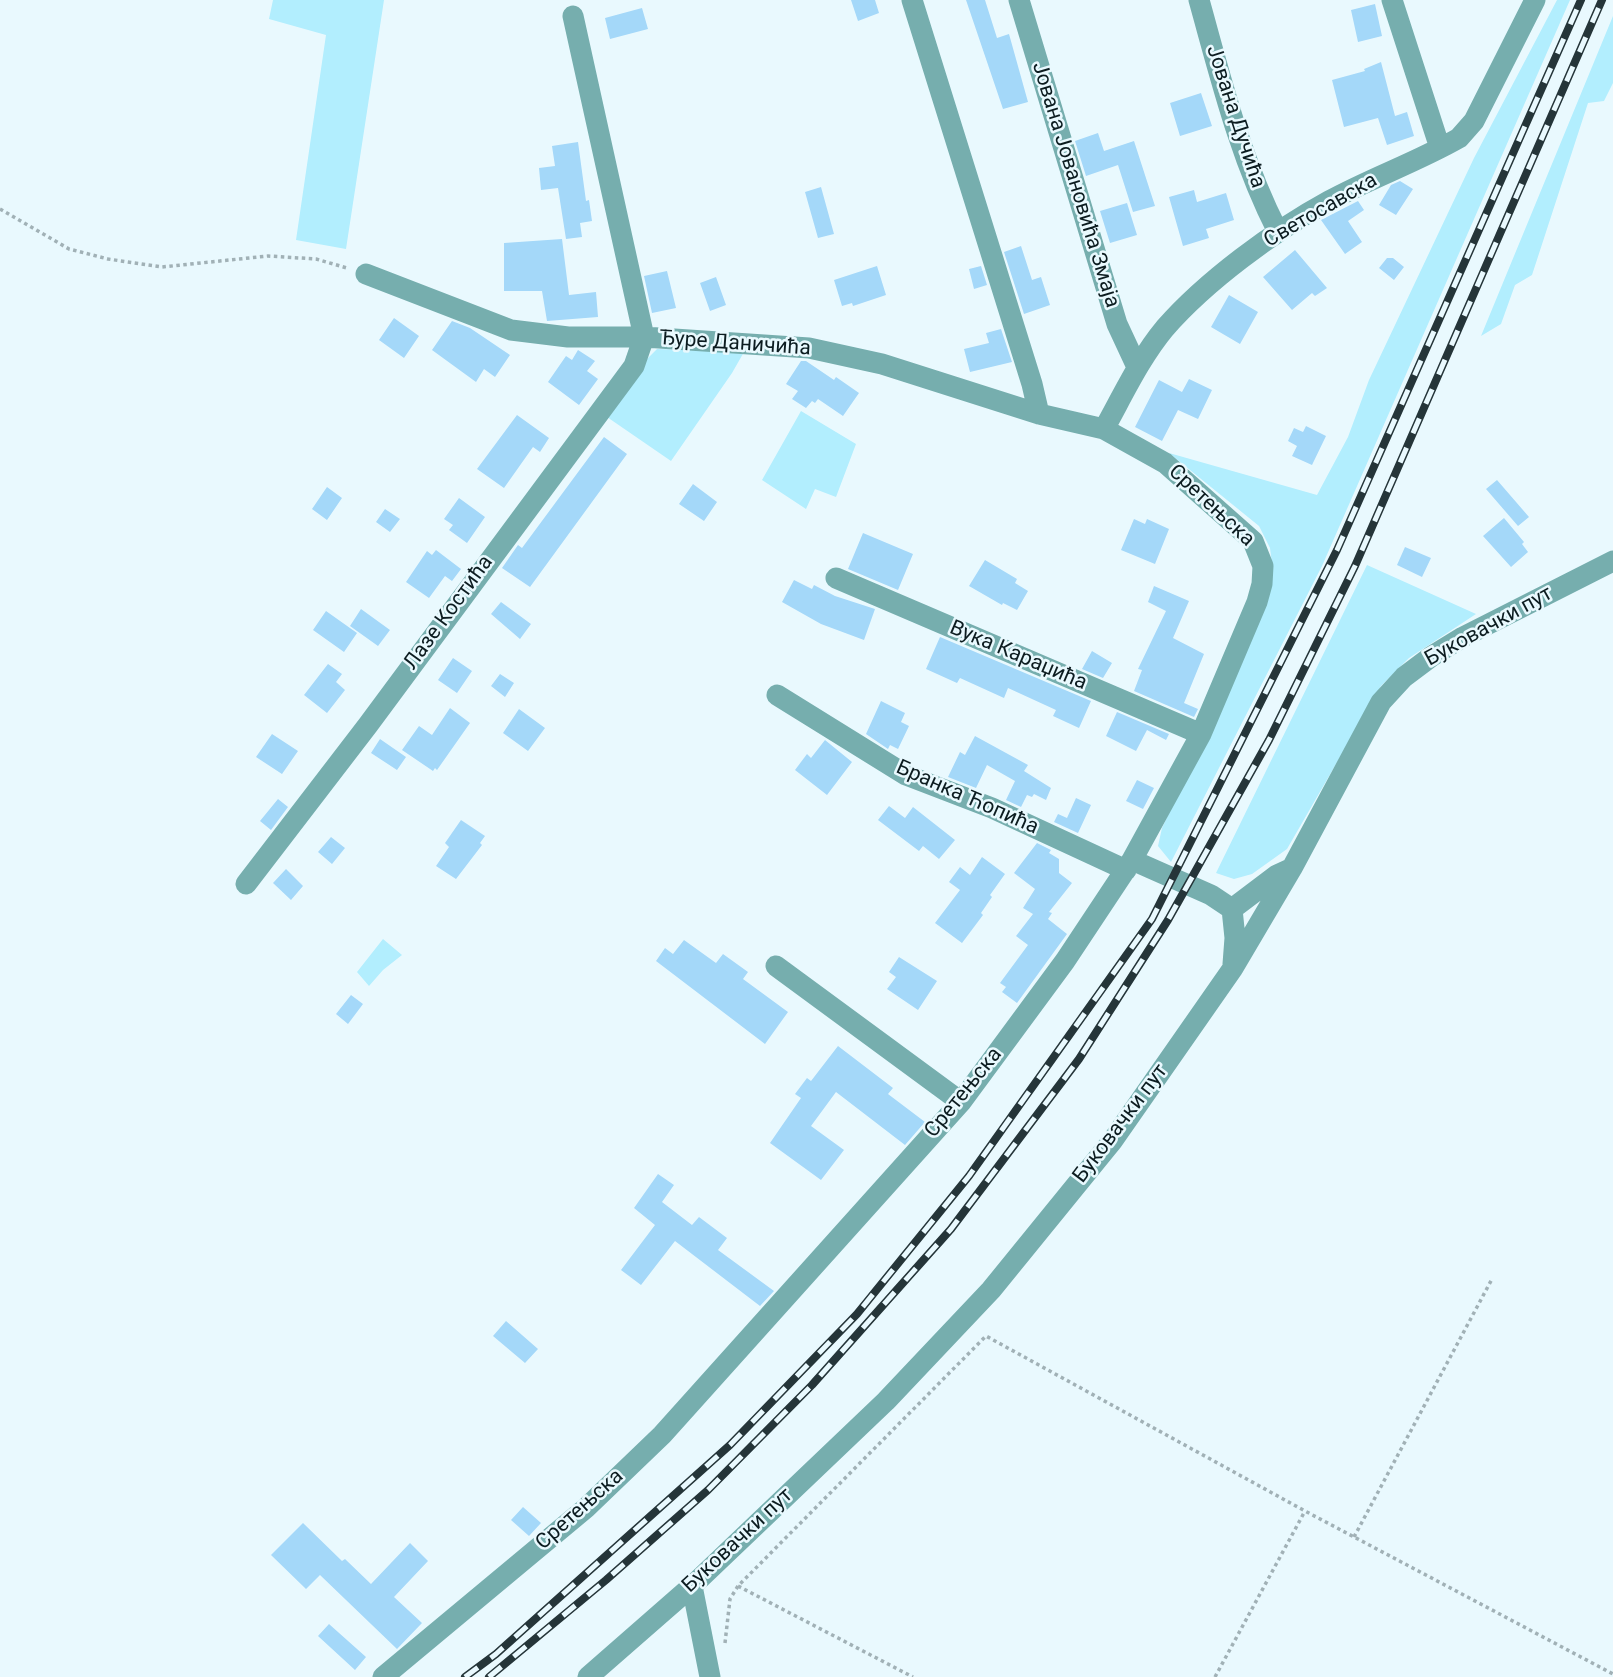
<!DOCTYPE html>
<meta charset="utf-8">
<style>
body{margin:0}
canvas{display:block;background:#e9f9fe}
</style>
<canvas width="1613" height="1677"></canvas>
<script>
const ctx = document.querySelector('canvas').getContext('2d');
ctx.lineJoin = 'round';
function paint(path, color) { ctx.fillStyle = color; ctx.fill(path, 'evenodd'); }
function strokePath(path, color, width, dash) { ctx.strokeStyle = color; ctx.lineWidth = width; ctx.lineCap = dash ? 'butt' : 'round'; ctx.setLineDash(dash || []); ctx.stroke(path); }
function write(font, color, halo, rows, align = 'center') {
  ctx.font = font + ' Roboto,sans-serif'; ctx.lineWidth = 5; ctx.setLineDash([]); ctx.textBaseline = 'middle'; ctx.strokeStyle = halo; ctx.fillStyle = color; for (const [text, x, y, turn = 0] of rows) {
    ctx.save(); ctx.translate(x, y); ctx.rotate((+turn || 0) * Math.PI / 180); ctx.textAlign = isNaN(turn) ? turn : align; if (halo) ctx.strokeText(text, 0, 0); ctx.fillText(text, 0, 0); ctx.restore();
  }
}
const green = new Path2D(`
 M273,0h111l-38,249 -50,-9 30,-205 -57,-16z
 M1557,0h13l-248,566 -151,296 -13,-16 4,-18 99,-213 12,-43 -3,-24 -11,-22 -90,-73 148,42 31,-58 21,-57 105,-222z
 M1613,16v67l-9,18 -16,2 -56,172 -17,10 -14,39 -20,12z
 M657,349l87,3 -12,21 -61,88 -64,-44 39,-57z
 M801,411l55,33 -20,53 -21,-8 -9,20 -44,-29z
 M1367,565l109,49 -67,44 -28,28 -94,163 -35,25 -18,5 -18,-6z
 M383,939l19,16 -19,15 -14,16 -12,-14z`);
const building = new Path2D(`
 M851,0h24l4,13 -21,8z
 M966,0h19l12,38 12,-4 19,68 -25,7z
 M1375,4l7,32 -24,6 -7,-32z
 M642,8l6,21 -38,10 -5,-21z
 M1381,62l14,54 12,-4 7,24 -27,9 -9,-27 -34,9 -12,-47 33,-9 -1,-2z
 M1201,93l11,33 -32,10 -10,-33z
 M1098,133l6,18 30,-10 21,65 -22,6 -15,-47 -32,11 -11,-35z
 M578,142l8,59 3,-1 3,21 -12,2 2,14 -16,2 -8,-51 -17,2 -2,-22 16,-2 -3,-20z
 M1400,181l13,8 -17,26 -17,-10 12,-20z
 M821,187l13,47 -16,4 -13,-46z
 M1194,190l3,12 29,-9 8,27 -28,9 3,9 -26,8 -14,-49z
 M1358,201l6,9 -16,11 14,21 -17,12 -24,-34z
 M1127,203l10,32 -27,8 -10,-32z
 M562,239l7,56 27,-3 2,25 -51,4 -5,-30h-38v-48z
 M1021,246l11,34 9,-3 9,28 -26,9 -20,-62z
 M1295,250l32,38 -12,8 -3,-3 -20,17 -29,-33z
 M1387,258h6l11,9 -10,13 -15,-12z
 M877,266l9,29 -33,11 -1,-3 -10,3 -8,-26z
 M981,266l6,19 -13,4 -5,-20z
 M667,271l9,37 -24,5 -8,-37z
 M716,277l10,28 -16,6 -10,-28z
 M1229,295l29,17 -18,32 -29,-17z
 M394,318l25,18 -15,22 -25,-18z
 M452,321l18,7 40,27 -15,22 -11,-8 -8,13 -44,-32z
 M1001,329l11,33 -42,10 -6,-23 25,-6 -3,-10z
 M578,350l17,11 -8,10 11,8 -19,26 -31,-23 18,-26 6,4z
 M801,361h5l28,19 2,-3 23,16 -16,23 -25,-17 -3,4 -3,-2 -6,7 -14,-9 6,-8 -12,-7z
 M1189,379l23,11 -14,29 -20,-9 -16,31 -27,-14 24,-47 23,12z
 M517,415l32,23 -9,14 -7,-5 -29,41 -27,-19z
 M1306,426l20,10 -14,29 -20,-9 5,-10 -9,-5 6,-13 9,4z
 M604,437l23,17 -97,133 -28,-19 16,-23 4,3z
 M1497,480l32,37 -11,9 -32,-37z
 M693,484l24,18 -13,19 -25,-17z
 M327,487l15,11 -15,22 -15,-11z
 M459,498l26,19 -18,26 -18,-13 4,-5 -9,-6z
 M385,509l15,10 -10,13 -14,-10z
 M1504,518l20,24 -2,2 6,8 -17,15 -28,-31z
 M1134,519l11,5 2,-5 22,10 -14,35 -34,-14z
 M863,533l50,21 -15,36 -50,-21z
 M1405,547l26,11 -9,19 -25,-12z
 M436,550l25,19 -9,12 -7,-5 -16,22 -23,-16 21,-31 5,4z
 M985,560l32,19 -2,4 13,8 -11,19 -14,-7 -1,2 -33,-19z
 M794,580l18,9 2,-4 21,11 40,13 -11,31 -43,-16 -39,-22z
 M1154,586l35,15 -16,37 31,16 -20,49 14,6 -4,8 -60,-26 8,-21 -4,-1 28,-58 -18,-9z
 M501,602l30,22 -11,15 -29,-25z
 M361,609l29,21 -12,16 -28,-20z
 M326,611l31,22 -13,19 -31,-22z
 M940,637l151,64 -12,27 -26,-12 3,-6 -48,-22 -4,10 -44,-20 -3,5 -31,-14z
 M1092,651l20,12 -9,15 -21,-9z
 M453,658l19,13 -15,22 -19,-13z
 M328,664l14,10 -6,8 9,8 -18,23 -23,-18z
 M500,674l14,9 -9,14 -14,-11z
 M881,701l24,12 -4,9 8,4 -11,23 -8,-4 -2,4 -22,-15z
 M450,708l20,15 -33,47 -2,-2 -2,3 -31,-21 17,-24 13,9z
 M519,709l26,19 -17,23 -25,-18z
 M1117,712l52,22 -3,6 -19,-10 -11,21 -30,-15z
 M272,734l26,17 -16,23 -26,-17z
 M975,736l53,29 -4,6 27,17 -5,12 -12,-6 -2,3 -5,-2 -6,12 -15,-7 9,-19 -28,-16 -11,23 -28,-11 12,-25 5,3z
 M380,739l26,18 -9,13 -26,-17z
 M825,740l27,22 -25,33 -32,-25 12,-16 4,4z
 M1137,780l17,8 -11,21 -17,-8z
 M1076,798l15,7 -13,28 -24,-11 4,-8 9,4z
 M278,799l10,8 -17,23 -11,-9z
 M889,806l16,12 8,-11 42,33 -16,19 -16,-13 -4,5 -41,-31z
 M461,820l24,16 -5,7 2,2 -26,34 -20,-13 13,-19 -4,-4z
 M331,837l14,11 -13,16 -14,-12z
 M1037,843l14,7 -2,3 10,6v14l13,10 -23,29 3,1 -4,6 19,15 -50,69 -15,-11 4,-5 -6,-4 28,-38 -12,-9 17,-22 -10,-6 12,-19 -21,-16z
 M982,857l23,17 -15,21 2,2 -11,16 2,2 -21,28 -27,-20 25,-33 -11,-8 11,-15 10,8z
 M286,869l17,17 -12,14 -18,-17z
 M684,940l32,23 7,-9 25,18 -5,7 45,33 -23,32 -109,-83 9,-13 8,6z
 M899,957l38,24 -19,29 -31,-21 9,-12 -7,-5z
 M351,995l12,9 -15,20 -12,-10z
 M838,1046l55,42 -5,6 37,28 -20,23 -69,-53 -25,34 33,24 -23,30 -51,-37 31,-45 -6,-4 12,-16 4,3z
 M658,1174l16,11 -12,17 30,23 7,-8 28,21 -9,12 56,41 -14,15 -85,-65 -34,44 -20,-15 34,-45 -21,-17z
 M506,1321l32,28 -13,14 -32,-27z
 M523,1507l18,16 -12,13 -18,-16z
 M303,1523l39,38 3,-2 26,25 39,-41 18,18 -34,36 28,26 -25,26 -77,-74 -14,14 -35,-34z
 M329,1624l37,33 -11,13 -37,-34z`);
const path = new Path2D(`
 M0,209l69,40 39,10 54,8 106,-11 48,3 31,9
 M1354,1537l138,-258
 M738,1586l175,91
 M725,1643l5,-44 8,-13 248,-250 319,175 308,163
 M1215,1677l90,-166`);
const minor = new Path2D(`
 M912,0l120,384 7,30
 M1019,0l98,324 20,43
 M1199,0c22,79 41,158 79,232
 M1392,0l48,148
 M366,274l145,56 57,7h76l165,11 73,16 157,50 65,15 61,34 88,78 10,25 -1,18 -5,18 -56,132 -69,126 -67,101 -104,141 -299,333 -76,73 -203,169
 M1104,429c19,-34 36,-71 61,-101 41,-47 109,-97 164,-127 42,-23 88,-39 130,-63l15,-17 61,-121
 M836,578l365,156
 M777,695l129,80 86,33 134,62
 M1132,860l79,35 21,14
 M246,884l122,-159 266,-359 10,-29 -71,-321
 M1233,964l2,-26 -3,-29 45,-34 13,-6
 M776,966l185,136
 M692,1586l18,91
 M588,1677l104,-91 194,-185 105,-111 122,-150 120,-172 59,-100 89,-166 23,-25 28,-21 31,-19 150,-76`);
const rail = new Path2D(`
 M465,1677l31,-23 234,-209 127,-131 112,-138 183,-257 185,-369 244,-550
 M489,1677l117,-97 102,-90 104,-105 139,-156 128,-170 89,-139 101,-180 86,-174 247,-566`);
const streetNames = [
 ["Јована Дучића",1235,117,72],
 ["Јована Јовановића Змаја",1075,185,73],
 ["Светосавска",1321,211,-30],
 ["Ђуре Даничића",735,344,4],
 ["Сретењска",1211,506,43],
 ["Лазе Костића",449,613,-54],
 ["Буковачки пут",1489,627,-29],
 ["Вука Караџића",1018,656,23],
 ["Бранка Ћопића",967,798,24],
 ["Сретењска",964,1093,-51],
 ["Буковачки пут",1121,1124,-53],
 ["Сретењска",580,1510,-42],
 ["Буковачки пут",738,1541,-43]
];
paint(green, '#b2eefe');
paint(building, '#a4d8f9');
strokePath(path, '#a1b1b6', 3.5, [3.5, 3.5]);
strokePath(minor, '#76aeae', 21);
strokePath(rail, '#253539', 8);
strokePath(rail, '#e9f9fe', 5, [16]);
write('21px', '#0c1c20', '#e9f9fe', streetNames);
</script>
